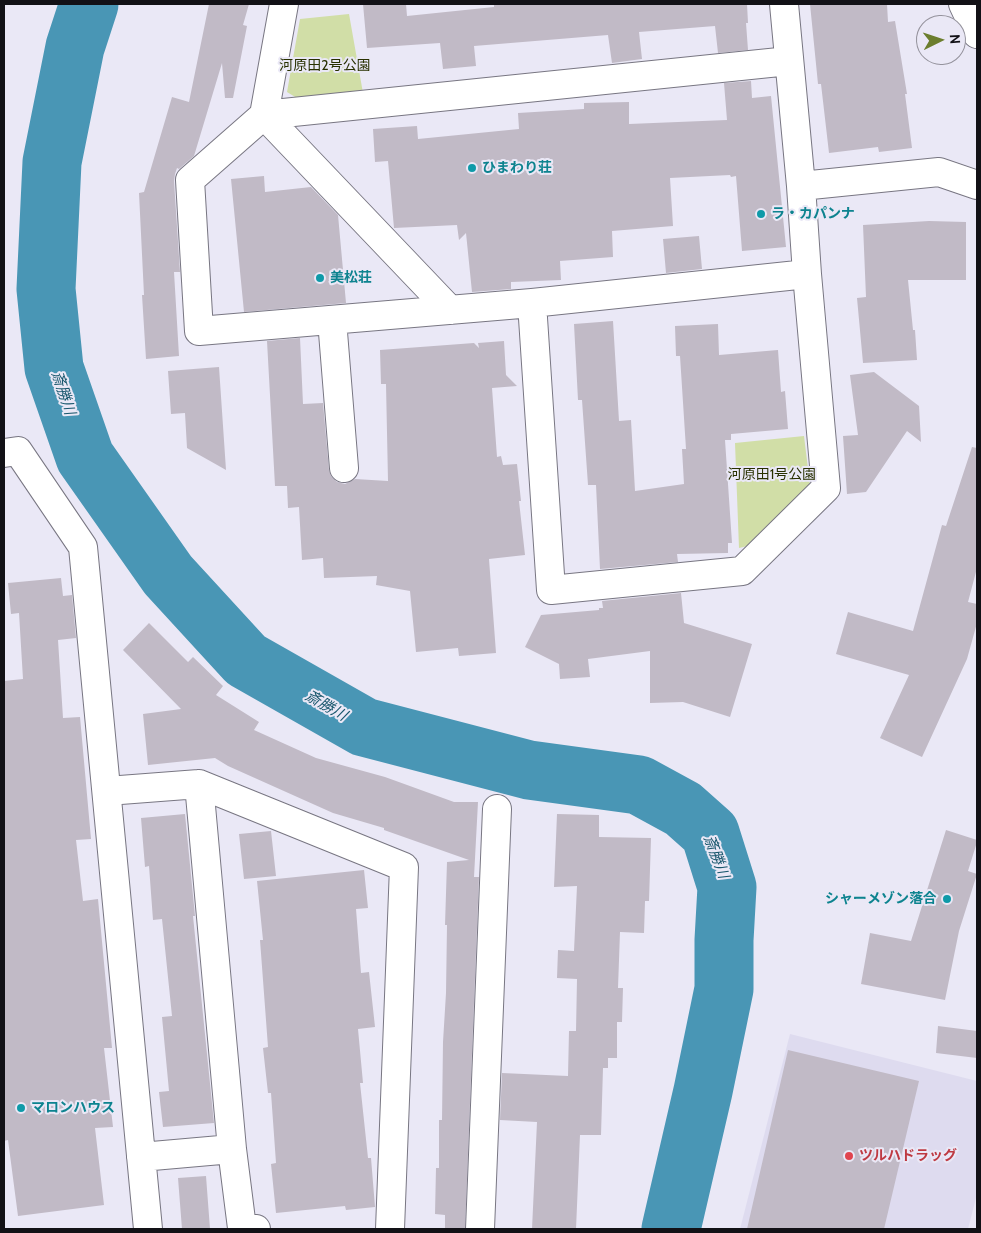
<!DOCTYPE html>
<meta charset="utf-8">
<style>
body{margin:0}
#map{position:relative;width:981px;height:1233px;overflow:hidden;background:#eae8f6;font-family:Cabin,sans-serif}
canvas{display:block}
.frame{position:absolute;inset:0;border:5px solid #121116;pointer-events:none}
.north{position:absolute;left:916px;top:15px;width:50px;height:50px;box-sizing:border-box;background:#eae8f6;border:1px solid #94929c;border-radius:50%;rotate:86deg;font-size:14px;font-weight:700;line-height:20px;text-align:center;color:#121116}
.north::after{content:'';display:block;margin:auto;width:18px;height:22px;background:#6c7e2e;clip-path:polygon(50% 0,100% 100%,50% 72%,0 100%)}
</style>
<div id="map">
<canvas width="981" height="1233"></canvas>
<div class="frame"></div>
<div class="north">N</div>
</div>
<script>
const ctx = document.querySelector('canvas').getContext('2d');
ctx.lineJoin = 'round';
function paint(path, color) { ctx.fillStyle = color; ctx.fill(path, 'evenodd'); }
function strokePath(path, color, width, dash) { ctx.strokeStyle = color; ctx.lineWidth = width; ctx.lineCap = dash ? 'butt' : 'round'; ctx.setLineDash(dash || []); ctx.stroke(path); }
function write(font, color, halo, rows, align = 'center') {
  ctx.font = font + ' Cabin,"Noto Sans JP",sans-serif'; ctx.lineWidth = 4; ctx.setLineDash([]); ctx.textBaseline = 'middle'; ctx.strokeStyle = halo; ctx.fillStyle = color; for (const [text, x, y, turn = 0] of rows) {
    ctx.save(); ctx.translate(x, y); ctx.rotate((+turn || 0) * Math.PI / 180); ctx.textAlign = isNaN(turn) ? turn : align; if (halo) ctx.strokeText(text, 0, 0); ctx.fillText(text, 0, 0); ctx.restore();
  }
}
const built = new Path2D(`
 M790,1034l187,47v113l-9,35h-228z`);
const green = new Path2D(`
 M349,14l14,79 -58,10 -18,-11 13,-73z
 M804,436l7,57 -59,52 -13,3 -4,-105z`);
const river = new Path2D(`
 M89,4l-14,43 -23,115 -6,127 8,79 31,89 83,118 78,85 118,67 165,43 110,15 44,24 27,24 17,54 -3,53v49l-21,102 -32,138`);
const building = new Path2D(`
 M209,4h40l-6,21 4,1 -14,72h-8l-3,-35 -28,93 -15,13 -2,-1 -2,6 -1,7 6,91h-6l5,84 -33,3 -4,-64h2l-5,-102 5,-1 28,-95 17,5z
 M363,4h43l1,12 87,-9v-3h253l1,19h-2l2,27 -30,3 -3,-27 -76,6 3,27 -30,4 -4,-28 -134,11 2,20 -33,3 -3,-26 -73,5z
 M810,4h77l1,18 7,-1 12,73h-2l7,54 -33,4 -1,-5 -49,6 -8,-69h-3z
 M751,81l1,17 19,-2 15,151 -44,4 -6,-75 -5,1 -1,-2 -60,3 3,48 -61,5 1,26 -53,4 1,19 -50,2v7l-39,3 -6,-59 -7,7 -2,-15 -63,3 -6,-67 -13,1 -2,-33 44,-3 1,13 101,-10 -1,-16 66,-4v-6l45,-1v22l98,-4 -3,-37z
 M264,176l1,16 46,-5 27,28 8,88 -102,9 -13,-133z
 M929,221l37,1v58h-58l5,50h2l2,30 -54,3 -6,-65 9,-1 -3,-72z
 M699,236l3,33 -36,4 -3,-34z
 M613,321l6,100 12,-1 4,71 49,-7 -2,-35h4l-6,-93h-4l-1,-30 43,-2 1,31 59,-5 3,42 4,-1 3,38 -57,5v6h-6l7,103h-4v10l-51,1 1,8 -78,7 -4,-84h-8l-6,-85h-4l-4,-76z
 M300,338l3,66 20,-1 6,67 2,6 6,6 8,2 10,-5 33,2 -2,-97h-5l-1,-34 94,-7 5,5 -1,-5 26,-2 2,34 11,11 -25,2 5,69 4,-1 2,9 14,-1 4,37h-2l6,54 -36,4 7,94 -37,3 -1,-8 -42,4 -6,-61 -34,-6 1,-9 -53,2 -1,-20 -21,2 -3,-53 -11,1 -1,-22h-12l-8,-145z
 M219,367l7,103 -39,-22 -2,-35 -14,1 -3,-43z
 M874,372l45,34 2,36 -14,-11 -41,61 -19,2 -4,-58 15,-1 -8,-60z
 M972,447l5,1v120l-9,34 9,2v19l-10,36 -45,98 -42,-19 29,-63 -73,-21 12,-42 65,19 29,-106 4,1z
 M61,578l2,18 9,-1 4,43 -18,2 5,78 17,-1 11,122 -15,1 7,61 15,-2 14,149h-8l9,79 -18,1 9,77 -86,11 -10,-76 -4,1v-460l19,-2 -4,-66 -8,1 -3,-31z
 M681,593l3,30 68,21 -22,73 -47,-15 -33,1v-52l-62,8 2,18 -30,2 -1,-15 -34,-17 16,-32 58,-5v-2h4l-1,-7z
 M149,623l39,39 5,-5 30,29 -7,9 43,27 -5,8 62,28 69,19 69,25h24l-4,75h5l-14,352h-20v-14l-10,-1 1,-46h3v-48h3l1,-78 3,-49 1,-68h-2l2,-63 22,-2 -85,-30v-2l-51,-15 -105,-47 -13,-8 -67,7 -5,-51 38,-5 -58,-59z
 M185,814l10,102h-2l21,207 -51,4 -4,-35 10,-1 -7,-74 10,-1 -10,-97 -9,1 -4,-54 -4,1 -4,-49z
 M557,814l42,1v22l52,1 -2,63h-4l-1,32 -24,-1 -2,56h5l-1,34h-5v36h-9v10h-5l-2,67h-21l-4,94h-44l5,-107 -37,-2 2,-47 66,3 1,-45h7l1,-52 -20,-1 1,-28 16,1 3,-65 -23,1z
 M946,830l31,10v2l-9,29 9,3 -18,57 -14,69 -84,-16 9,-51 41,8z
 M271,831l5,45 -32,3 -5,-45z
 M364,870l4,38 -12,1 5,64 8,-1 6,55 -17,2 5,54h-3l8,75h3l4,49 -29,3 -1,-4 -69,7 -5,-49 5,-1 -5,-70h-3l-5,-45 5,-1 -8,-107h3l-6,-59z
 M938,1026l39,5v27l-41,-5z
 M788,1050l131,31 -35,148h-137z
 M206,1176l4,53h-28l-4,-51z`);
const street = new Path2D(`
 M284,4l-20,111 -74,65 9,151 333,-28 275,-29
 M963,4l14,30
 M264,115l525,-54
 M264,115l186,195
 M801,186l138,-14 38,13
 M532,303l19,287 191,-19 84,-83 -19,-214 -6,-88 -17,-182
 M332,320l12,148
 M4,453l14,-2 65,96 65,682
 M199,784l33,365 10,79 14,1
 M107,791l92,-7 205,83 -14,362
 M141,1157l91,-8
 M480,1229l17,-420`);
const markers = [
 [472,168,5,"#0f9aa8"],
 [761,214,5,"#0f9aa8"],
 [320,278,5,"#0f9aa8"],
 [947,899,5,"#0f9aa8"],
 [21,1108,5,"#0f9aa8"],
 [849,1156,5,"#e0444e"]
];
const parkNames = [
 ["河原田2号公園",325,66],
 ["河原田1号公園",772,475]
];
const cultureNames = [
 ["ひまわり荘",482,168],
 ["ラ・カパンナ",771,214],
 ["美松荘",330,278],
 ["シャーメゾン落合",937,899,"right"],
 ["マロンハウス",31,1108]
];
const healthNames = [
 ["ツルハドラッグ",859,1156]
];
const waterNames = [
 ["斎勝川",63,393,72],
 ["斎勝川",326,706,30],
 ["斎勝川",716,857,69]
];
paint(built, '#dedbef');
paint(green, '#d1dea7');
strokePath(river, '#4996b5', 59);
paint(building, '#c1bac6');
strokePath(street, '#787682', 30);
strokePath(street, '#fff', 28);
for (const [x, y, r, color] of markers) { const dot = new Path2D(); dot.arc(x, y, r, 0, 2 * Math.PI); ctx.fillStyle = color; ctx.fill(dot); strokePath(dot, '#eae8f6', 2); }
write('14px', '#283000', '#eae8f6', parkNames);
write('bold 14px', '#0d838f', '#eae8f6', cultureNames, 'left');
write('bold 14px', '#be3a42', '#eae8f6', healthNames, 'left');
write('italic 15px', '#19576d', '#eae8f6', waterNames);
</script>
